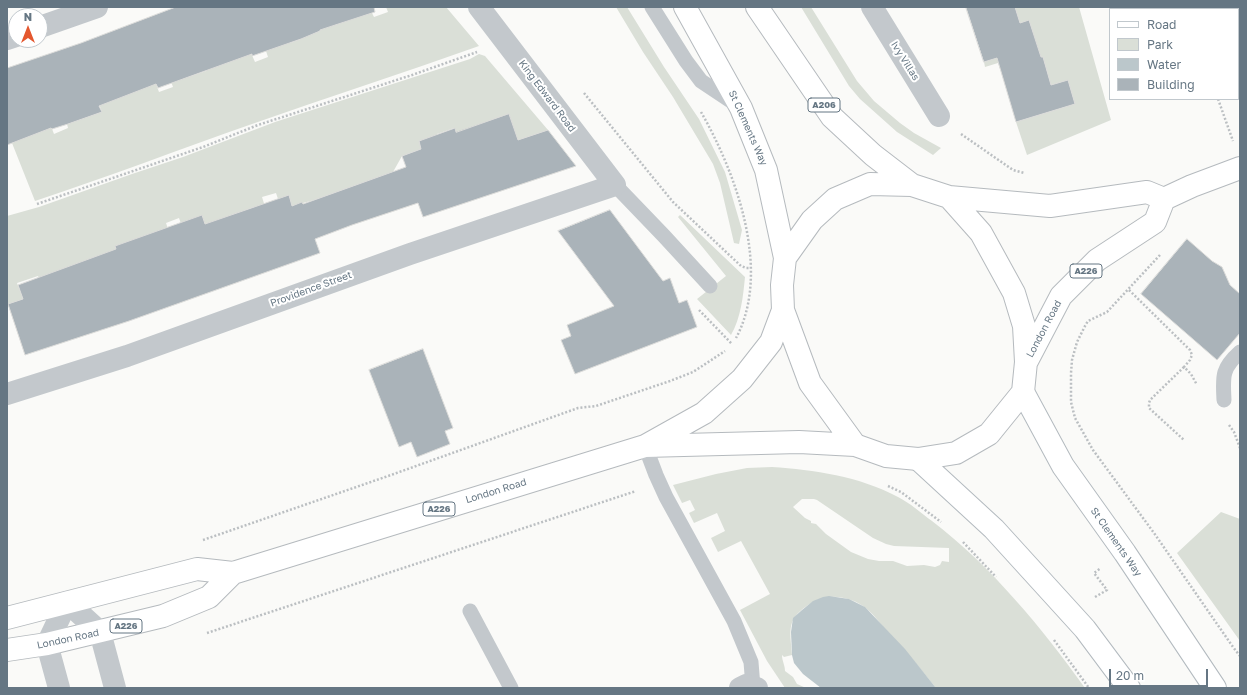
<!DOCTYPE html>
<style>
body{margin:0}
#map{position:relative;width:1247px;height:695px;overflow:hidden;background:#fafaf8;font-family:"Golos Text",sans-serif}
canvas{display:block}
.frame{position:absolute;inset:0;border:8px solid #657683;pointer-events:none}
.legend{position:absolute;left:1109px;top:8px;width:130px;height:92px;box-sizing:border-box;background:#fff;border:1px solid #c1c8cd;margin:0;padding:5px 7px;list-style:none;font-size:12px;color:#657683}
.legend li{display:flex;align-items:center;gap:8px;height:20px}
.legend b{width:20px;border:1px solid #c1c8cd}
.north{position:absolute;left:8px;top:8px;width:40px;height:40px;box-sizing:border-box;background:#fff;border:1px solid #c1c8cd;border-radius:50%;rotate:0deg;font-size:11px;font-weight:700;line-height:16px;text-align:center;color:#657683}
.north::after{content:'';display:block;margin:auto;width:14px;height:18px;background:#e4572e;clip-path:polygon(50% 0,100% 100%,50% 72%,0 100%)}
.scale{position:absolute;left:1109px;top:669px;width:99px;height:18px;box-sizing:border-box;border:2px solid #657683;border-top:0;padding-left:5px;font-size:12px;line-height:14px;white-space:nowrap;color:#657683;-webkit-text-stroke:3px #fff;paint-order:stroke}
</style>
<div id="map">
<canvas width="1247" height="695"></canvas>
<div class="frame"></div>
<ul class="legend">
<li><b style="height:5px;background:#fff"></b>Road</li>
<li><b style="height:11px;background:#dadfd7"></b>Park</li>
<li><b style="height:11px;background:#bbc7cb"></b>Water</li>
<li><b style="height:11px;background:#aab3b9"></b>Building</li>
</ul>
<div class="north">N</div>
<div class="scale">20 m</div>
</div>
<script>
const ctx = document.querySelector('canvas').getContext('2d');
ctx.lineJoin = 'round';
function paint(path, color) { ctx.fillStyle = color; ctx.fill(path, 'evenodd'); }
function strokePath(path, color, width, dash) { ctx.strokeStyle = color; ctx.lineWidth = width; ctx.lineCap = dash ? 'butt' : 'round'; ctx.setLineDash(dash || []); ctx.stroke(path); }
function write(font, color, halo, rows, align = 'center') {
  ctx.font = font + ' "Golos Text",sans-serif'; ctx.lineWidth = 4; ctx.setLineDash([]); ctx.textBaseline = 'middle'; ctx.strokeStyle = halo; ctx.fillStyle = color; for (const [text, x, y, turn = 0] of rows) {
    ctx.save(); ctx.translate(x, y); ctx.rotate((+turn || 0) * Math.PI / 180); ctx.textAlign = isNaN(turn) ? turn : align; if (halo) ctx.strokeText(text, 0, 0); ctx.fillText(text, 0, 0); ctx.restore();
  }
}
const green = new Path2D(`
 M386,7h60l33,39c-75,27 -151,51 -227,78 -72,25 -144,53 -217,77l-23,-58 35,-27 7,18 14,-6 -1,-4 35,-12 -13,-34 57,-21 13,35 14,-5 -12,-33 10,-4 11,29 24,-8 -10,-29 55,11 4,9 13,-5 -5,-15 20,-17 7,18 11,-4 -11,-31 13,29 17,-6 -3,-9 14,-6 4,9 36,-14 3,6 14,-5z
 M616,7h11l37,60 35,52 26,53 17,58 -3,14 -5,-1 -14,-60 -7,-19 -40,-67 -30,-45z
 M801,7h10l46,74 17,20 26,22 14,10 27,15 -8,7 -36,-23 -37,-33 -11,-13z
 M1015,7h64l32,113 -84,35 -11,-33 59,-18 -7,-24 -17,5 -8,-28 -43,12 -2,-6 -13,4 -1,-5 42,-13 7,-16 -4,-13 -9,3z
 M479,54l6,2 63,74 -30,10 -58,5 -6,-17 -17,6 6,19 -11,-16 -13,4 2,8 -19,7 -9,16 -79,28 -22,6 -3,-11 -11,4 -2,-6 -14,4 5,16 -13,-6 -22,8 -40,41 -13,-38 -13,5 8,24 -51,20 -79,25 -6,-16 -21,7 6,16 -15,5 -1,-5v-83l32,-9 93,-33 51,-17 92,-35 195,-63z
 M680,215l65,62c-2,20 -4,40 -14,58l-34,-36 29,-23 -48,-59z
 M772,467c42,3 87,9 126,30 12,6 23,16 34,24 58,44 111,108 153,167h-149c-16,-20 -32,-39 -50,-58 -7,-8 -14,-18 -23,-24 -15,-10 -36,-13 -52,-3 -25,16 -21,25 -19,52l-8,2 -2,-2c0,6 3,10 3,16l8,6 4,7 9,4h-21l-18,-27 -27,-51 30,-16 -29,-53 -23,11 -7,-14 14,-7 -8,-18 -23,10 -5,-10 6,-3 -5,-10 -8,3 -9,-18 43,-11 31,-6zM802,499h12l3,1 56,38 13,6 8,2 55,2v14l-7,-1 -2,4 -5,2 -11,-2 -17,1 -14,-5h-14l-11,-2 -17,-7 -25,-18 -10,-10 -5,-1v-2l-6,-3 -12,-11z
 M1221,512l19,7v122l-63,-88z`);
const water = new Path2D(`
 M829,596l20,3 16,8 40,42 31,39h-115l-18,-14 -9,-11 -2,-8 -1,-23 2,-14 9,-8 11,-9 10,-4z`);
const building = new Path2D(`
 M176,7h198l1,5 -55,18v1l-19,8 -49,17v-2l-94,34 -2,-4 -57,22 3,6 -34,12 -16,5 -1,-1 -44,17v-77l74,-25z
 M966,7h49l5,16 9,-3 12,37h2l8,28 17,-5 7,24 -59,18 -19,-64 -13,4z
 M509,114l9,26 30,-10 28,36 -153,51 -5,-14 -66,22 -37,14 5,14 -191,68 -104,34 -17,-51 15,-5 -5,-14 98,-36 -1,-3 87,-31 3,9 84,-29 3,11 10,-4 1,2 103,-37 -4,-11 19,-7 -2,-8 36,-13 1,4z
 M610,210l53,71 7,-3 9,25 8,-3 10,27 -122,47 -14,-34 10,-4 -4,-11 47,-19 -56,-75z
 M1187,239l25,22 10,6 8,18 10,9v39l-23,27 -76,-66z
 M423,349l30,79 -8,3 5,13 -33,13 -6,-15 -12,5 -30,-77z`);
const path = new Path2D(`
 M1175,7l1,2
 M584,93l89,109 68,64 5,2h4
 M1218,99l15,42
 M701,112c35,61 71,159 35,226
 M961,134l52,36 11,3
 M37,204l166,-57 55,-22 154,-50 65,-23
 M1160,255l-53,57 -19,9 -3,5 -8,16 -5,18 -1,13v29l4,16 18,32 61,83 79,114 7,9
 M1129,290l61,60 2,5 -2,5 -6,7 7,7 6,11
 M699,310l33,34
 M1184,367l-34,33 -1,3v5l35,32
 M1229,425l5,7 6,16
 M888,486l13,6 40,30
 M203,540l188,-65 187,-67 18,-2 74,-25 23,-9 32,-21
 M963,542l33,35
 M1095,597l12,-7 -13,-17 7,-5
 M207,633l429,-142
 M1054,640l35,48`);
const lane = new Path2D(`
 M652,7l34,54 15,20 36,24
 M615,185l49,51 46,50
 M1224,400c-1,-23 -3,-31 16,-48
 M645,446l11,29 10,22 68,124 17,41 2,25
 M470,611l41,77`);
const street = new Path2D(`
 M872,7l67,109
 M40,27l57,-20
 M7,39l9,-3
 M7,394l120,-38 283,-102 205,-69 -136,-178
 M59,688l-12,-44 20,-42 33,30 15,56
 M740,688l6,-3 11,3`);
const secondary = new Path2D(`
 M1023,392l40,74 62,87 90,135
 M918,459l76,70 91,100 44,59`);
const primary = new Path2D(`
 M685,7l56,101 25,62 19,88
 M757,7l75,110 41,38 39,30
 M949,197l101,9 97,-14 17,7 28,-13 48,-18
 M1027,361l34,-65 36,-36 58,-38 9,-23
 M645,446l154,-4 56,3 31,11 32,3 38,-6 33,-19 34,-42 3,-30 -2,-36 -10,-33 -33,-60 -32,-36 -37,-12 -42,-1 -35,15 -23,21 -27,38 -3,27 1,25 27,73 45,62
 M7,618l190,-49 36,4 412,-127 59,-33 38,-34 29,-37 12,-32
 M7,650l40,-6 116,-28 46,-19 24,-24`);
const shields = [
 [824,105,32],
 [1086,271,32],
 [439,509,32],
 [126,626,32]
];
const shieldNames = [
 ["A206",824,105],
 ["A226",1086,271],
 ["A226",439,509],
 ["A226",126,626]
];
const streetNames = [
 ["Ivy Villas",905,61,58],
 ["King Edward Road",547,96,53],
 ["St Clements Way",748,128,66],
 ["Providence Street",311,289,-20],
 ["London Road",1044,329,-62],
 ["London Road",496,491,-17],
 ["St Clements Way",1116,542,55],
 ["London Road",68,639,-12]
];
paint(green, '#dadfd7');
paint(water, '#bbc7cb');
paint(building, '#aab3b9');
strokePath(building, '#dcdcda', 1);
strokePath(secondary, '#b3babf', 24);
strokePath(primary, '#b5babe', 24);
strokePath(path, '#bbbfc2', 2.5, [2, 2]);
strokePath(lane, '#c3c8cc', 15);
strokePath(street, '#c3c8cc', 22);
strokePath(secondary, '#fff', 22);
strokePath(primary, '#fff', 22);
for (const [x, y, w] of shields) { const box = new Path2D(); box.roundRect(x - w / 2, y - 7, w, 14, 3); ctx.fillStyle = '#fff'; ctx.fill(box); strokePath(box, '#657683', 1); }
write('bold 9px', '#657683', null, shieldNames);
write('10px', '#657683', '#fff', streetNames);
</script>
